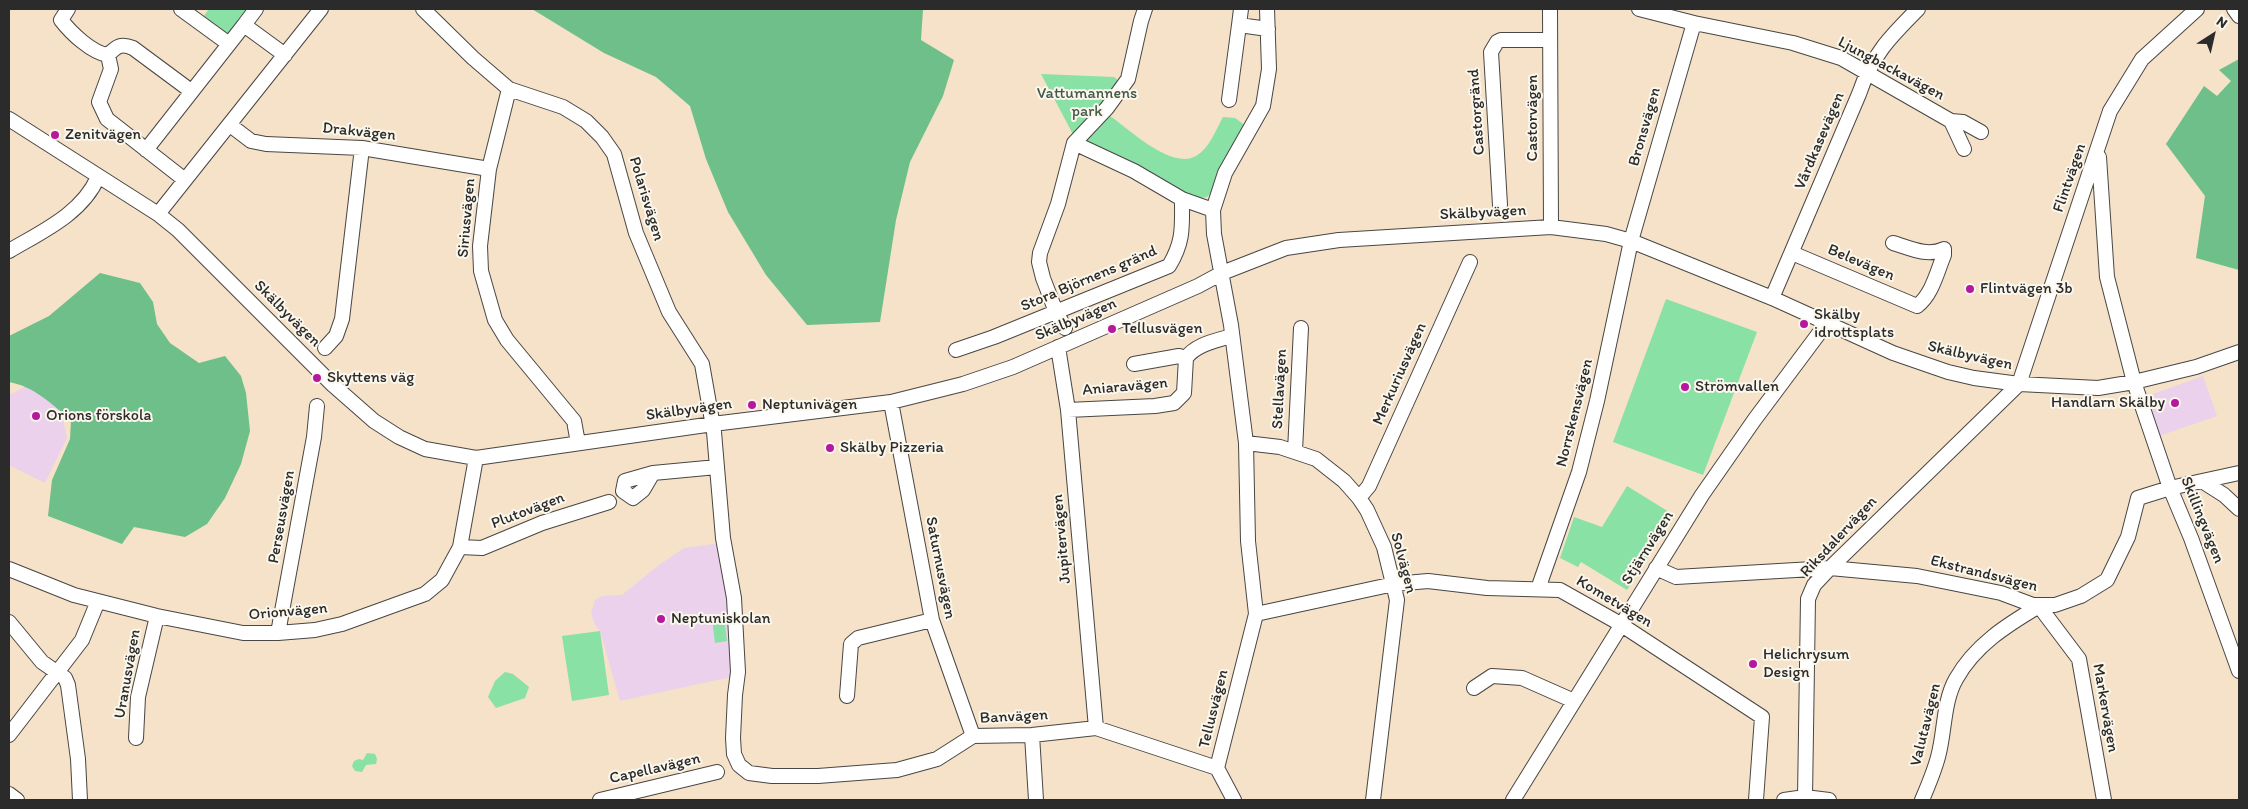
<!DOCTYPE html>
<meta charset="utf-8">
<style>
body{margin:0}
#map{position:relative;width:2248px;height:809px;overflow:hidden;background:#f5e2c8;font-family:Itim,sans-serif}
canvas{display:block}
.frame{position:absolute;inset:0;border:10px solid #2b2b2b;pointer-events:none}
.north{position:absolute;left:2188px;top:10px;width:50px;height:50px;-webkit-text-stroke:4px #fbf7ec;paint-order:stroke;rotate:35deg;font-size:14px;font-weight:700;line-height:20px;text-align:center;color:#2b2b2b}
.north::after{content:'';display:block;margin:auto;width:18px;height:22px;background:#2b2b2b;clip-path:polygon(50% 0,100% 100%,50% 72%,0 100%)}
</style>
<div id="map">
<canvas width="2248" height="809"></canvas>
<div class="frame"></div>
<div class="north">N</div>
</div>
<script>
const ctx = document.querySelector('canvas').getContext('2d');
ctx.lineJoin = 'round';
function paint(path, color) { ctx.fillStyle = color; ctx.fill(path, 'evenodd'); }
function strokePath(path, color, width, dash) { ctx.strokeStyle = color; ctx.lineWidth = width; ctx.lineCap = dash ? 'butt' : 'round'; ctx.setLineDash(dash || []); ctx.stroke(path); }
function write(font, color, halo, rows, align = 'center') {
  ctx.font = font + ' Itim,sans-serif'; ctx.lineWidth = 4; ctx.setLineDash([]); ctx.textBaseline = 'middle'; ctx.strokeStyle = halo; ctx.fillStyle = color; for (const [text, x, y, turn = 0] of rows) {
    ctx.save(); ctx.translate(x, y); ctx.rotate((+turn || 0) * Math.PI / 180); ctx.textAlign = isNaN(turn) ? turn : align; if (halo) ctx.strokeText(text, 0, 0); ctx.fillText(text, 0, 0); ctx.restore();
  }
}
const built = new Path2D(`
 M2203,376l14,40 -61,21 -14,-39z
 M35,381l20,1 12,56 -22,45 -36,-18v-72l3,1z
 M721,543l11,115 -1,19 -111,24 -20,-70 -5,-6 -4,-12 4,-13 7,-4 20,-1 33,-27 29,-20z`);
const green = new Path2D(`
 M209,9h40l-20,27 -29,-15z
 M1041,74l73,3 16,12 -20,27c19,13 59,52 84,41 14,-6 22,-27 29,-40l12,1 11,8 -17,26 -18,41 -4,4 -12,2 -119,-59z
 M1666,299l91,33 -54,143 -90,-33z
 M1627,486l47,29 -47,75 -46,-28 -3,5 -18,-9 14,-41 28,10z
 M724,616l3,25 -12,2 -3,-25z
 M600,631l9,64 -37,6 -10,-65z
 M505,672l8,2 16,13 -4,11 -29,10 -8,-11 7,-16z
 M367,753l8,1 2,5 -1,5 -10,1 -4,7 -7,-1 -3,-5 2,-5 5,-2 4,1z`);
const forest = new Path2D(`
 M532,9h391l-2,31 33,20 -11,36 -33,66 -14,58 -16,102 -73,3 -41,-50 -38,-63 -22,-53 -16,-53 -34,-29 -52,-24z
 M2239,59v211l-43,-12 9,-62 -39,-52 38,-58 13,10 14,-15 -12,-11z
 M100,273l40,10 13,19 4,22 13,19 29,20 26,-7 16,20 5,17 4,38 -9,33 -16,34 -18,26 -22,13 -51,-10 -12,17 -74,-28 4,-36 18,-41 1,-19c-19,-16 -38,-34 -62,-38v-46l40,-20z`);
const minor = new Path2D(`
 M68,9l-7,11c10,13 31,33 47,35 9,-9 13,-12 25,-7l58,43
 M181,9l48,35
 M423,9l50,49 36,31 54,18 23,14 16,16 12,17 22,79 33,79 33,52 12,68 9,106 11,60 4,74 -3,23 -2,43 1,16 5,11 10,8 23,3h46l79,-6 40,-11 36,-23 59,-1 64,-7 121,40 17,32
 M1241,9l-2,16 29,4
 M1550,9l1,218
 M1639,9l55,14 99,20 48,15 110,63 12,1 18,10
 M2234,9l5,7
 M244,25l12,-16
 M108,55l3,14 -12,33 8,17 78,61
 M509,89l-20,80 -9,77 1,25 14,49 12,20 67,81 4,22
 M1229,100l10,-75
 M9,119l149,95 20,16 155,155 41,36 25,16 26,12 51,9 237,-34 178,-22 72,-18 50,-17 185,-81 24,-13 64,-25 53,-8 212,-13 55,7 25,7 141,57 121,55 55,19 26,6 45,6 79,4 36,-6 62,-15 43,-15
 M1951,121l13,28
 M230,125l21,16 15,3 96,4 127,21
 M1074,143l60,28 48,28 31,11
 M146,150l98,-125 41,30
 M2099,157l8,120 27,105 36,106 21,50 48,133
 M1500,205l-9,-153 6,-10 4,-2h49
 M158,214l163,-205
 M9,251c32,-19 73,-37 89,-74
 M1792,253l125,53c15,-11 20,-34 27,-51v-6c-17,8 -34,-1 -51,-6
 M1772,298l87,-204c13,-39 31,-57 59,-85
 M1065,328l-9,-16 -13,-34 -4,-16 1,-9 18,-49 16,-61 33,-35 21,-29 13,-58 4,-12
 M1058,347l10,63 28,318
 M325,348l11,-12 6,-17 20,-171
 M956,350l38,-13 175,-71c15,-25 13,-39 13,-67
 M1134,364l45,-8 7,2
 M891,402l41,218 41,116
 M1068,410l87,-4 19,-3 10,-10 2,-35c10,-14 30,-17 45,-22
 M1246,443l34,4 36,12 28,22 15,17 8,12 17,37 13,53 -24,200
 M1295,451l6,-123
 M653,473l-28,8 -2,10 10,7 10,-8 10,-17 64,-6
 M2202,481l22,14 15,14
 M1359,498l10,-12 101,-224
 M460,547l22,1 60,-25 67,-21
 M1656,568l20,9 154,-9 87,8 84,17 32,12h22l26,-9 26,-16 21,-43 10,-39 32,-10 69,-15
 M9,569l65,26 83,21 86,17h35l37,-3 27,-6 83,-30 17,-14 18,-33 16,-89
 M1538,589l41,-117 18,-71 34,-160 63,-218
 M1256,614l138,-30 34,-3 59,7 73,2 57,32 145,95 -6,83
 M9,622l33,40 23,16 3,7 10,74 2,41
 M278,633l36,-196 3,-31
 M1474,688l18,-12 30,2 52,23
 M847,696l4,-52 7,-6 74,-18
 M9,735l73,-95 16,-39
 M1032,735l4,65
 M136,738l2,-41 19,-81
 M1217,768l39,-154 -8,-73 -2,-98 -15,-118 -17,-91 -1,-24 12,-37 38,-67 6,-37 -2,-60
 M9,794l8,6
 M1805,797l3,-198 6,-14 16,-17 189,-184 91,-273 32,-52 55,-50
 M600,800l117,-28
 M1513,800l189,-305 53,-76 71,-95
 M1784,800l21,-3 24,3
 M1922,800c6,-14 12,-28 16,-43 7,-25 5,-55 18,-78 19,-34 51,-54 83,-73l40,53 25,141`);
const markers = [
 [55,135,5,"#b5179e"],
 [1970,289,5,"#b5179e"],
 [1804,324,5,"#b5179e"],
 [1112,329,5,"#b5179e"],
 [317,378,5,"#b5179e"],
 [1685,387,5,"#b5179e"],
 [2175,403,5,"#b5179e"],
 [752,405,5,"#b5179e"],
 [36,416,5,"#b5179e"],
 [830,448,5,"#b5179e"],
 [661,619,5,"#b5179e"],
 [1753,664,5,"#b5179e"]
];
const streetNames = [
 ["Ljungbackavägen",1891,69,28],
 ["Castorgränd",1477,112,-94],
 ["Castorvägen",1533,118,-90],
 ["Bronsvägen",1645,127,-74],
 ["Drakvägen",359,132,6],
 ["Vårdkasevägen",1820,141,-67],
 ["Flintvägen",2070,178,-71],
 ["Polarisvägen",646,199,73],
 ["Skälbyvägen",1483,213,-3],
 ["Siriusvägen",467,218,-85],
 ["Belevägen",1861,263,23],
 ["Stora Björnens gränd",1089,279,-23],
 ["Skälbyvägen",287,314,45],
 ["Skälbyvägen",1076,320,-23],
 ["Skälbyvägen",1970,356,13],
 ["Merkuriusvägen",1400,374,-66],
 ["Aniaravägen",1125,387,-5],
 ["Stellavägen",1280,389,-87],
 ["Skälbyvägen",689,410,-8],
 ["Norrskensvägen",1575,413,-76],
 ["Plutovägen",528,511,-21],
 ["Perseusvägen",282,517,-80],
 ["Skillingvägen",2202,520,68],
 ["Riksdalervägen",1839,537,-47],
 ["Jupitervägen",1062,539,-95],
 ["Stjärnvägen",1648,548,-58],
 ["Solvägen",1403,563,75],
 ["Saturnusvägen",940,568,79],
 ["Ekstrandsvägen",1984,574,14],
 ["Kometvägen",1614,602,31],
 ["Orionvägen",288,612,-5],
 ["Uranusvägen",128,674,-80],
 ["Markervägen",2105,708,80],
 ["Tellusvägen",1214,709,-76],
 ["Banvägen",1014,717,-3],
 ["Valutavägen",1926,725,-76],
 ["Capellavägen",655,769,-13]
];
const parkNames = [
 ["Vattumannens",1087,94],
 ["park",1087,112]
];
const poiNames = [
 ["Zenitvägen",65,135],
 ["Flintvägen 3b",1980,289],
 ["Skälby",1814,315],
 ["idrottsplats",1814,333],
 ["Tellusvägen",1122,329],
 ["Skyttens väg",327,378],
 ["Strömvallen",1695,387],
 ["Handlarn Skälby",2165,403,"right"],
 ["Neptunivägen",762,405],
 ["Orions förskola",46,416],
 ["Skälby Pizzeria",840,448],
 ["Neptuniskolan",671,619],
 ["Helichrysum",1763,655],
 ["Design",1763,673]
];
paint(built, '#ebd1eb');
paint(green, '#89e1a5');
paint(forest, '#6ebf8a');
strokePath(minor, '#494643', 16);
strokePath(minor, '#fff', 14);
for (const [x, y, r, color] of markers) { const dot = new Path2D(); dot.arc(x, y, r, 0, 2 * Math.PI); ctx.fillStyle = color; ctx.fill(dot); strokePath(dot, '#fbf7ec', 2); }
write('16px', '#2b2b2b', '#fbf7ec', streetNames);
write('16px', '#42584a', '#fbf7ec', parkNames);
write('16px', '#2b2b2b', '#fbf7ec', poiNames, 'left');
</script>
